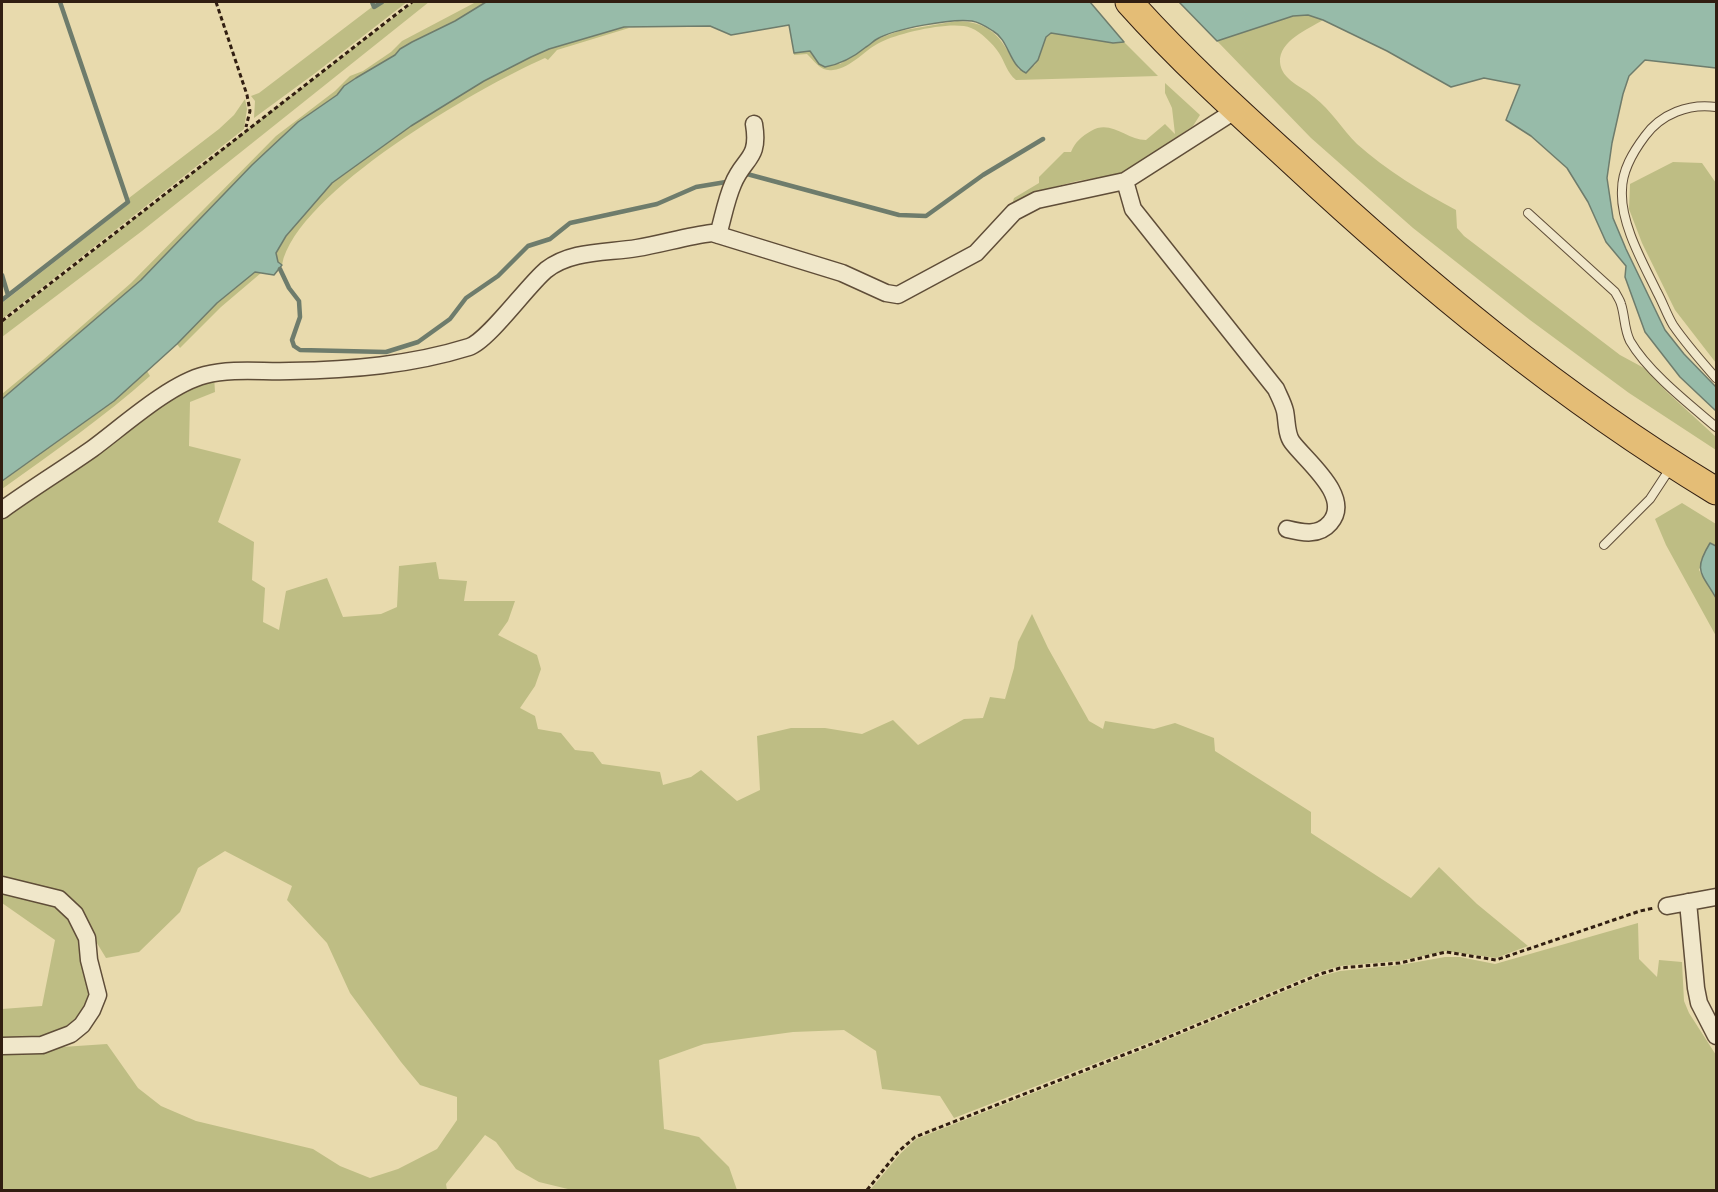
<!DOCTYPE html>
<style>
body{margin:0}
#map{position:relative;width:1718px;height:1192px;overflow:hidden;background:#e8daad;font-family:"Libre Caslon Text",serif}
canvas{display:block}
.frame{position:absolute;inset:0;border:3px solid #311e11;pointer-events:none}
</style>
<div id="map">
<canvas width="1718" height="1192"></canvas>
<div class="frame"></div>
</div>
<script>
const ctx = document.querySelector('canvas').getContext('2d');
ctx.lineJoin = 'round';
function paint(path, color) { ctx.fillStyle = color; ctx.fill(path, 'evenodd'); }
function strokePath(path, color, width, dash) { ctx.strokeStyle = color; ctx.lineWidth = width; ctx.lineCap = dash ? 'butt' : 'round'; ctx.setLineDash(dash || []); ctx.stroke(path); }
const green = new Path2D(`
 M385,2h22l-93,72 -60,44 1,-17 -4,-5 8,-3 113,-86 2,2z
 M414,2h15l-287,229 -140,106v-14l245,-193z
 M476,2h10l-31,19 -43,21 -12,7 -5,6 -39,23 -12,8 -7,9 -39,27 -46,43 -111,115 -139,119v-5l41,-34 88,-77 145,-147 59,-45 15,-15 13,-5 28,-19 11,-11z
 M1308,15l15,5c-15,9 -44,21 -43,42 1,18 23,25 34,35 17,13 28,32 43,47 29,26 65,48 99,66l1,18 7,8 156,119 24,13 23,24 49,45v13l-87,-57 -99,-73 -117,-92 -102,-90 -94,-97 76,-25z
 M957,21c38,1 45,20 62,49l16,-5 11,-28 5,-4 62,10 11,-1 34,34 -142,4c-9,-7 -11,-18 -17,-27 -6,-9 -18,-21 -28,-25 -18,-8 -72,5 -90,14 -16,7 -29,26 -48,28 -12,2 -18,-8 -26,-16l-13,1v-2l17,-3 29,14 37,-25 22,-8z
 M624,27l5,1 -72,22 -9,10 -3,-2c-66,29 -249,134 -263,207l-4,-3 -2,-9 10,-17 31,-37 15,-16 79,-57 73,-45 47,-24 18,-8z
 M1165,83l35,32 -7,11 -70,48 -46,7 -23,6 -33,13 -10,8 3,-10 25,-15v-6l25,-25h7c4,-10 11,-16 20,-21 20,-12 35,9 55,9l19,-16 10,10 -3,-26 -7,-15z
 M245,99l2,10 -3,20 -242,190v-16l128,-100 -1,-5 90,-69 15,-14z
 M1673,162l29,1 14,20v180l-41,-53 -33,-67 -13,-34 1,-25z
 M255,272l6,1 -40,34 -41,41 -3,-4 40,-41z
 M147,371l3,5c-46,41 -98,77 -148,113v-8l112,-80z
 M214,376l1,16 -25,10 -1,44 52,13 -23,63 36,20 -2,38 13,8 -2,34 16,8 7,-39 41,-13 16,39 38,-3 16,-7 2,-41 37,-4 3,17 28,2 -3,20h51l-7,20 -10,14 39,20 4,14 -6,17 -15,22 15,8 3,13 23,4 14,17 18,2 9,12 58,8 3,13 28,-8 10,-7 36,31 23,-11 -3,-54 34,-8h34l37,6 31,-14 25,25 46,-26 19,-1 7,-21 15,2 9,-31 4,-26 14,-28 16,34 41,73 14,8 2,-8 49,8 21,-6 39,15 1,13 96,61v21l100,65 28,-31 38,37 51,42 -32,12 -50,-7 -47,10 -59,5 -21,6 -161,67 -204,79 -14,-22 -58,-7 -6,-38 -32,-21 -51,2 -89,12 -45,16 5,69 35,8 30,30 8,23h-165l-33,-8 -23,-13 -20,-27 -11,-7 -39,49 1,6h-445v-139l105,-7 31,44 23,18 35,15 117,28 27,17 30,12 28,-9 39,-20 20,-29v-23l-37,-12 -19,-23 -51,-69 -23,-50 -40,-43 5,-14 -67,-35 -27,17 -18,44 -41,40 -33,6 -14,-23 -7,-16 -83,-39v-367l154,-108z
 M1682,503l34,21v22l-5,-3 -12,27 17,28v38l-50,-91 -11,-26z
 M2,889l55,13 15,12 23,80 -16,28 -30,16 -47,4v-33l40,-3 13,-66 -53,-37z
 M1638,923l1,36 18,18 2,-17 23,2 2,39 5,12 27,42v135h-846l30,-36 16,-15 244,-96 161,-67 19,-5 60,-6 45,-8h15l35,7z`);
const water = new Path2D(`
 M486,2h604l34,40 -11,1 -62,-10 -5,4 -8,23 -12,13c-17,-8 -17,-33 -33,-42 -6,-4 -15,-9 -21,-10 -20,-3 -78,8 -95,18 -4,2 -7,6 -11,8 -12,10 -25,17 -41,20l-6,-3 -9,-13 -16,2 -5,-28 -58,10 -21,-9 -86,1 -75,22 -18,8 -47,24 -73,45 -79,57 -46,53 -10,17 2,9 4,3 -8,10 -19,-3 -38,31 -40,41 -63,57 -112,80v-82l139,-119 111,-115 46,-43 39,-27 7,-9 12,-8 39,-23 5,-6 12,-7 43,-21z
 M1179,2h537v66l-71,-8 -16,16 -6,18 -11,49 -5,35 6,40 13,31 39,81 19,24 32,33v24l-36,-34 -35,-45 -20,-55 1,-11 -20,-24 -18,-40 -21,-34 -36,-32 -25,-16 14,-35 -36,-7 -33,9 -64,-36 -64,-31 -15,-5 -15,1 -76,25z
 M1710,543l6,3v52c-15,-26 -23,-27 -6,-55z`);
const stream = new Path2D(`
 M372,2l2,5 8,-5
 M747,174l152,41 27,1 57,-41 60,-36
 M280,269l9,19 10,13 1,16 -8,23 2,6 6,4 86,2 32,-10 32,-23 16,-21 32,-22 30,-30 22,-7 20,-16 87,-19 39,-17 30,-5
 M2,275l6,20
 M2,300l126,-98 -68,-200`);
const path = new Path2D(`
 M216,2l31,93 3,16 -4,16
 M2,321l410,-319
 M867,1190l31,-38 17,-15 244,-96 161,-67 20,-6 60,-5 46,-11 50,8 144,-49 14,-3`);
const service = new Path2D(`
 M1716,107c-27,-4 -55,7 -71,29 -12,16 -23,34 -23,54 -2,33 21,73 35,102 6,11 10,23 16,33 13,19 28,36 43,53
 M1528,213l87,79c2,4 5,8 6,12 4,12 3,25 9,37 18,31 59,63 86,86
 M1604,545l46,-46 21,-32`);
const minor = new Path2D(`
 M1125,181l8,28 143,180c3,7 7,14 9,22 2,9 1,23 7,31 14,19 61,55 38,81 -11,13 -27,10 -43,6
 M718,235c5,-17 8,-35 15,-51 11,-27 27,-24 21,-60
 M2,510c29,-21 60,-40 90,-61 30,-22 77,-65 113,-74 28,-7 57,-3 85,-4 61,-1 121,-6 179,-24 19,-6 58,-61 77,-77 25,-20 61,-17 91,-22 25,-4 50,-12 75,-15l130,40 44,20 12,2 78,-42 38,-41 23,-12 88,-19 111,-71
 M2,885l57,14 16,15 12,24 2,22 9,35 -6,15 -10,15 -11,9 -29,11 -40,1
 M1688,902l8,86 3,15 17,33
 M1667,906l49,-9`);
const trunk = new Path2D(`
 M1129,2c50,56 106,107 162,158 132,123 271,238 425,331`);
paint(green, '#bebd84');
paint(water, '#97bba9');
strokePath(water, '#6e7c6c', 1.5);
strokePath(stream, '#6e7c6c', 4.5);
strokePath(service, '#5f4d38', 10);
strokePath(minor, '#5f4d38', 19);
strokePath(trunk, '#311e11', 29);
strokePath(path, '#311e11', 3, [4.5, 3]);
strokePath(service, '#f0e7ca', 8);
strokePath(minor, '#f0e7ca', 16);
strokePath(trunk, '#e4bd76', 27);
</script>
